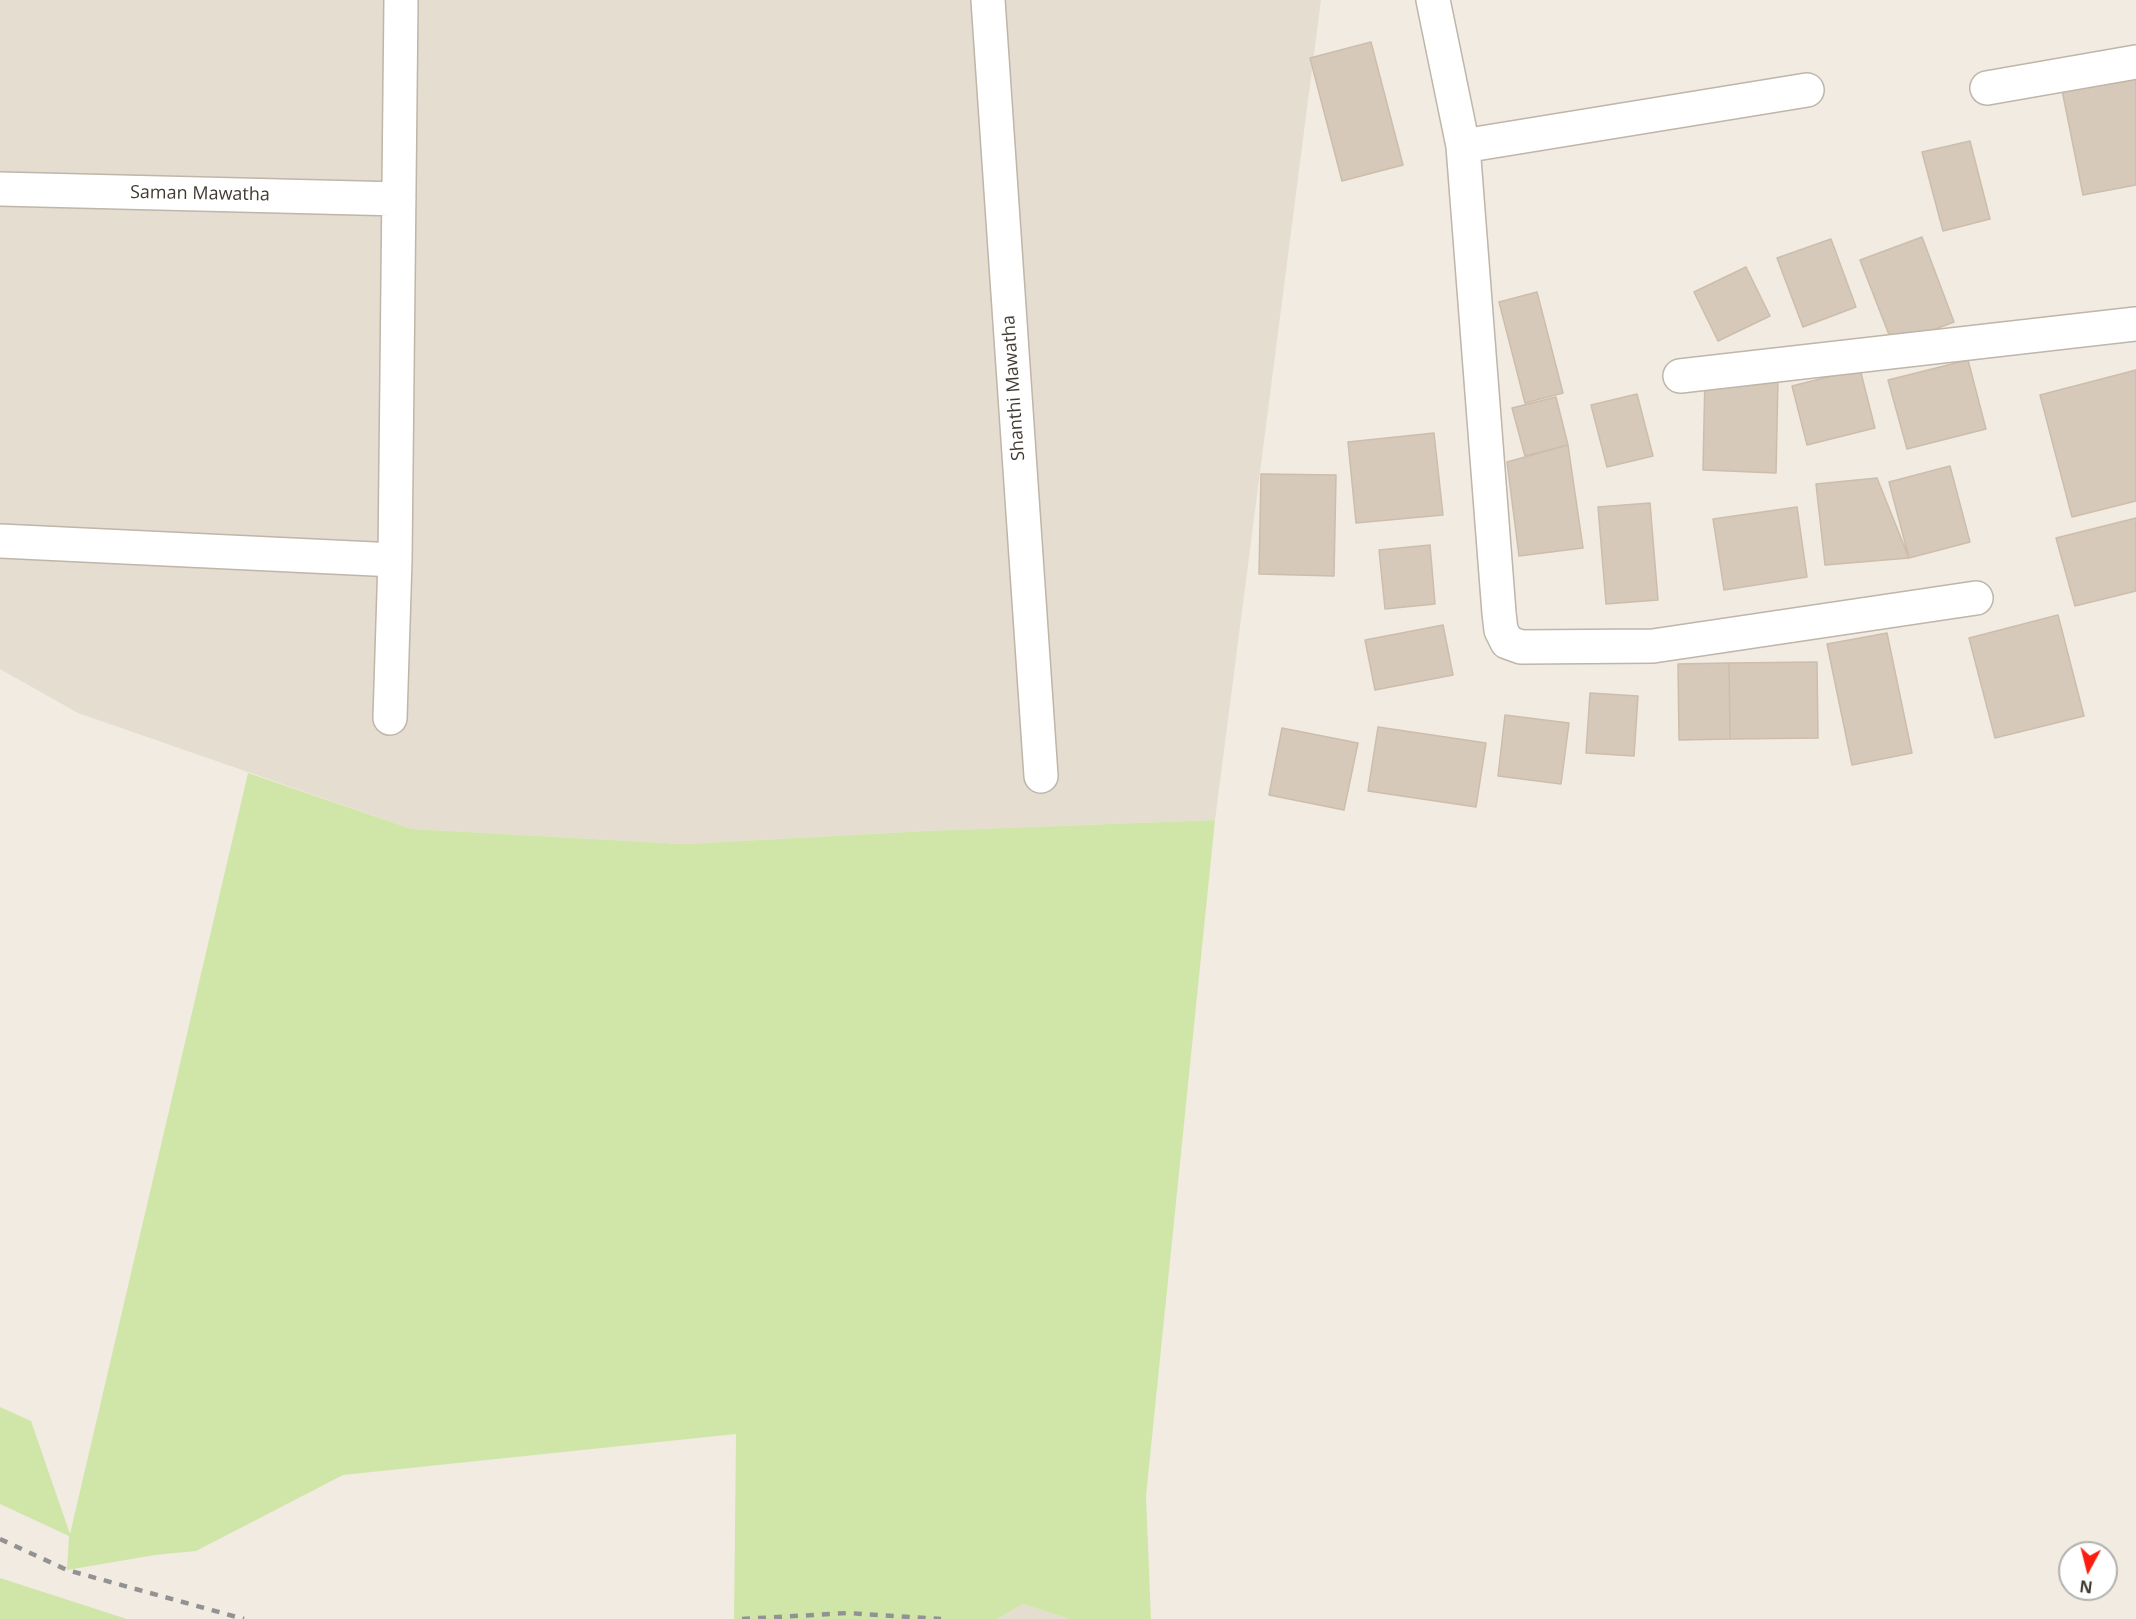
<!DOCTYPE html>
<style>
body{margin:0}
#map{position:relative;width:2136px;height:1619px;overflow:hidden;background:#f1ebe2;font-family:"Open Sans",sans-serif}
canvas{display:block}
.north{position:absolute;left:2058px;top:1541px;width:60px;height:60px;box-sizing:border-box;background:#fff;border:2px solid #b3b1ad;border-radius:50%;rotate:187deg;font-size:16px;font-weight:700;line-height:24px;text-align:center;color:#423b33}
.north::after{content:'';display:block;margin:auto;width:21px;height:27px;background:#fb1e0f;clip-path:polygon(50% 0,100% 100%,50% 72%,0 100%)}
</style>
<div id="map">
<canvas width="2136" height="1619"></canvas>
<div class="north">N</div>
</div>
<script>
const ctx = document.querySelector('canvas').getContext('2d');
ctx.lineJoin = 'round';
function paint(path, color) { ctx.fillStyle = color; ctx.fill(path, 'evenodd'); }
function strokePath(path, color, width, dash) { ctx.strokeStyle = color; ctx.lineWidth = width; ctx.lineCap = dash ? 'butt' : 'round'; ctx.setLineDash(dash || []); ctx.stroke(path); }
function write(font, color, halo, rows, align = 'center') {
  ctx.font = font + ' "Open Sans",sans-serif'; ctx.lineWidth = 6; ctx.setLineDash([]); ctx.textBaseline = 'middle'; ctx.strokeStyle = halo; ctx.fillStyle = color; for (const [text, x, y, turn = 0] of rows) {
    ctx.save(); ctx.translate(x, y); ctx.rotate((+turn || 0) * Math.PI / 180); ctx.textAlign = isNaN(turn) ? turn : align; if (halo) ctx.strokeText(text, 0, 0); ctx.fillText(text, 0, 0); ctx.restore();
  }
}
const residential = new Path2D(`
 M0,0h1321l-106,820 -289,11 -242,13 -272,-15 -334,-116 -78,-44z
 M1023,1604l46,15h-72z`);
const green = new Path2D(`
 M248,773l164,56 272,15 242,-13 289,-11 -69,676 5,123h-82l-46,-15 -26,15h-263l2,-185 -393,41 -147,76 -41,4 -88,15 2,-34 -69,-32v-97l31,14 39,113z
 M0,1578l127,41h-127z`);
const building = new Path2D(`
 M1371,42l32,123 -61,16 -32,-123z
 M2136,76v109l-53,10 -21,-105z
 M1970,141l20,78 -47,12 -21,-79z
 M1922,237l32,85 -61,23 -33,-85z
 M1831,239l25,68 -53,20 -26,-69z
 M1746,267l24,49 -52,25 -24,-49z
 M1537,292l26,101 -38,10 -26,-101z
 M1968,360l18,69 -79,20 -19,-69z
 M1860,369l15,59 -68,17 -15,-59z
 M2136,370v131l-64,16 -32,-122z
 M1705,376l73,3 -2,94 -73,-3z
 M1637,394l16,62 -46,11 -16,-62z
 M1556,397l12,48 -43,11 -13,-48z
 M1434,433l9,82 -87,8 -8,-81z
 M1568,445l15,103 -64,8 -12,-94z
 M1950,466l20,76 -61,16 -20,-76z
 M1261,474l75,1 -2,101 -75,-2z
 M1877,478l32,80 -84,7 -9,-81z
 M1650,503l8,97 -52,4 -8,-97z
 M1797,507l10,70 -83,13 -11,-71z
 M2136,518v73l-61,15 -19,-68z
 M1430,545l5,59 -50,5 -6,-59z
 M2058,615l26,101 -89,22 -26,-100z
 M1443,625l10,50 -78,15 -10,-50z
 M1887,633l25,120 -60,12 -25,-121z
 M1817,662l1,76 -88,1 -1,-76z
 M1729,663l1,76 -51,1 -1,-76z
 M1590,693l48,3 -4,60 -48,-3z
 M1505,715l64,8 -8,61 -63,-8z
 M1378,727l108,16 -10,64 -108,-16z
 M1282,728l76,15 -14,67 -75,-15z`);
const minor = new Path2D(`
 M988,0l53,776
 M1433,0l30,146 36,467 2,17 6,12 14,5 132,-1 323,-48
 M1987,88l149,-26
 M1463,146l344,-56
 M0,189l399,10
 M1680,376l456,-52
 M0,541l395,19
 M390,718l5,-158 6,-560`);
const rail = new Path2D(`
 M0,1539l67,31 177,49
 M742,1619l106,-6 93,6`);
const streetNames = [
 ["Saman Mawatha",200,194,1],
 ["Shanthi Mawatha",1014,388,-94]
];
paint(residential, '#e5ddd0');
paint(green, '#d0e6a9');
paint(building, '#d6c9ba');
strokePath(building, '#cdbdab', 1.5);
strokePath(minor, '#bfb5a8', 36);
strokePath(minor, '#fff', 33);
strokePath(rail, '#929292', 4.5, [8, 8]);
write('18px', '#423b33', '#fff', streetNames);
</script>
